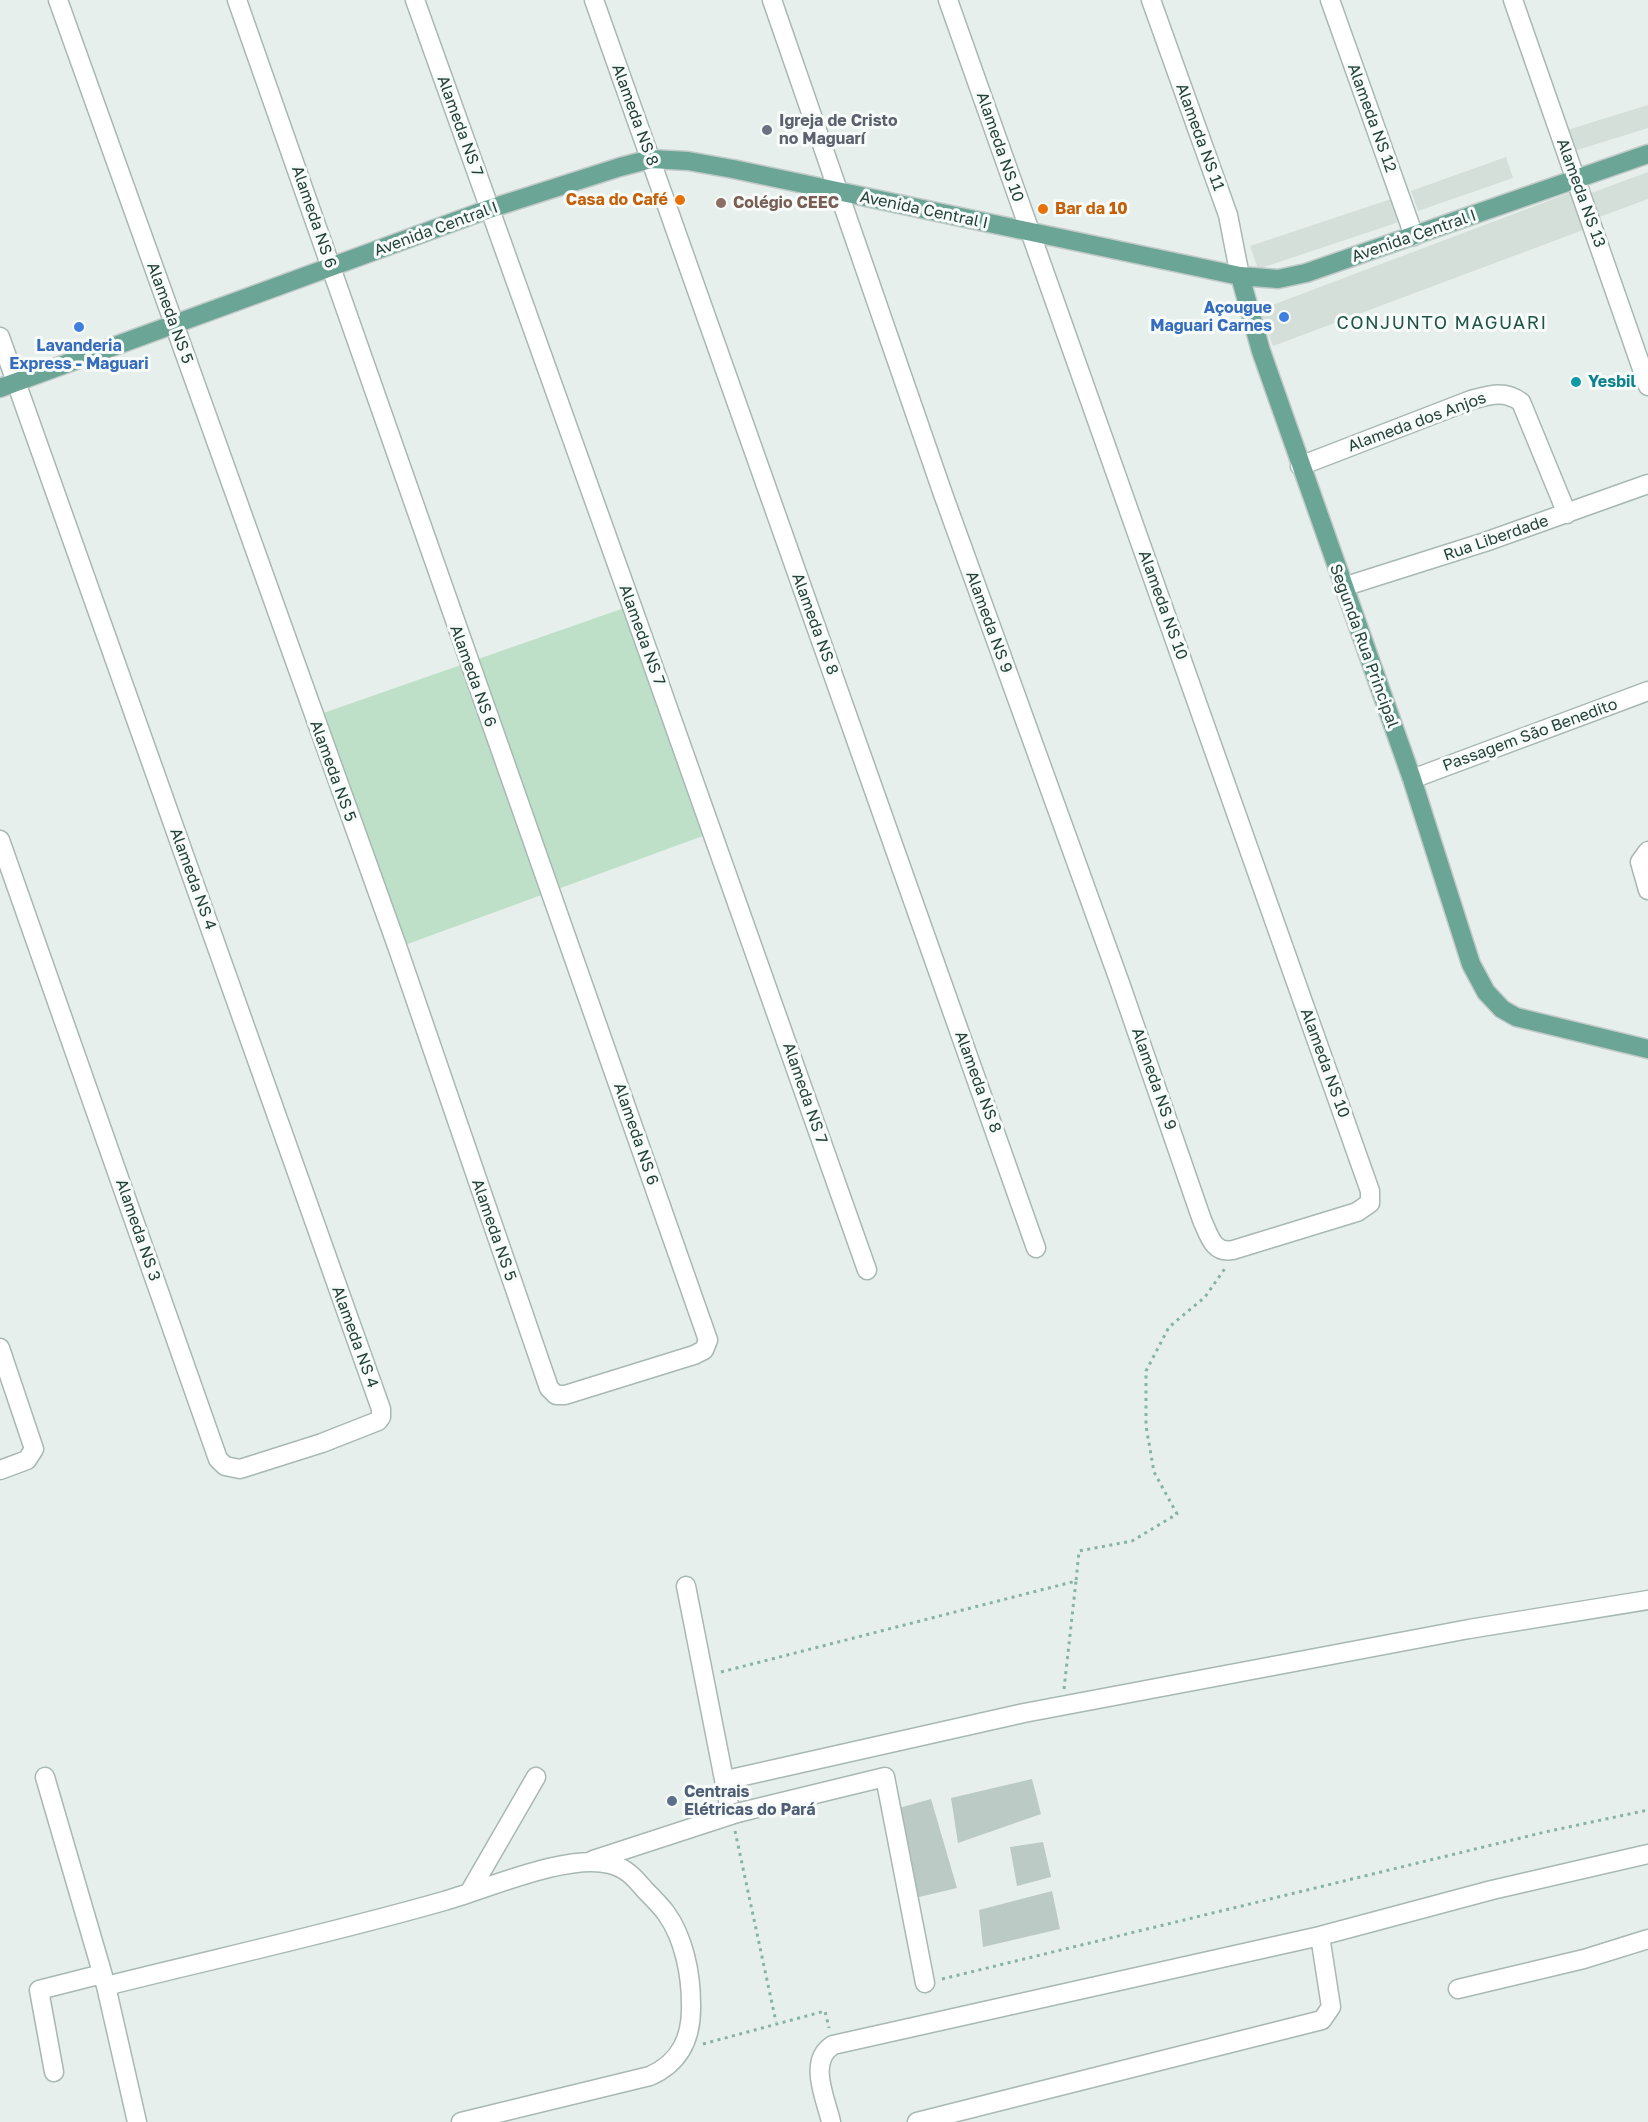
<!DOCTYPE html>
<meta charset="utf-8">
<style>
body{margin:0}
canvas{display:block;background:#e6efeb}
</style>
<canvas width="1648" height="2122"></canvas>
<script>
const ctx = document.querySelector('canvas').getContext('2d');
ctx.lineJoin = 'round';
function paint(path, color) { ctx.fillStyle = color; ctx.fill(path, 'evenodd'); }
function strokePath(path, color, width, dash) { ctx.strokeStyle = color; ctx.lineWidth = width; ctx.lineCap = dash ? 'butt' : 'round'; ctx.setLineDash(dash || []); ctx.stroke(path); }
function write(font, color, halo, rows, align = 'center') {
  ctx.font = font + ' "Golos Text",sans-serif'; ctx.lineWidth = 6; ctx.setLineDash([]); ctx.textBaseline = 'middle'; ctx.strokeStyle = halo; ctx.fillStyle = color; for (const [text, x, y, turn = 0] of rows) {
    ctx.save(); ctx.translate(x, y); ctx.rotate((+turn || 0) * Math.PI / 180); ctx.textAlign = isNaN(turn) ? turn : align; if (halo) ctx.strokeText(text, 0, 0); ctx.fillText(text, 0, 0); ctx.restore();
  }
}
const built = new Path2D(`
 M1648,105v23l-77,24 -7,-21z
 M1506,157l7,21 -95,33 -7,-20z
 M1648,172v27l-54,20 -8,-24z
 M1572,192l14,37 -313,117 -14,-36z
 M1391,199l8,23 -141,47 -8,-23z`);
const green = new Path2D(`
 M630,606l81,227 -317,116 -85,-231z`);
const building = new Path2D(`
 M1032,1779l9,35 -83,29 -7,-45z
 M931,1799l26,89 -42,10 -16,-90z
 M1043,1842l8,35 -34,9 -7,-39z
 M1052,1891l8,38 -77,18 -4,-37z`);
const path = new Path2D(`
 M721,1672l355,-91 3,-30 53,-10 45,-27 -23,-42 -8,-46v-55l23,-44 36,-30 21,-30
 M1064,1689l12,-108
 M735,1831l41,191
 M942,1979l603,-147 103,-22
 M703,2044l122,-33 4,17`);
const minor = new Path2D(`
 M58,0l339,946 152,442 7,7h9l129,-40 10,-5 4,-10 -471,-1340
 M415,0c151,423 304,846 452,1270
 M594,0l442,1248
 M772,0l171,494 177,489 82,237c7,15 11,34 31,30l124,-38 13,-9v-12l-422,-1191
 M1151,0l77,215 12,61
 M1330,0l84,236
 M1513,0l135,386
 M0,337l381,1072v8l-3,4 -56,22 -82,26 -15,-3 -7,-7 -218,-619
 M1300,466l171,-66c19,-5 33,-10 50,2l46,112
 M1343,587l142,-45 163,-58
 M1412,779l236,-88
 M1648,851l-8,11 8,28
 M0,1348l34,101 -7,11 -27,10
 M45,1777l61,209 31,136
 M726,1780l298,-67 445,-84 179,-29
 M741,1812l144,-35 40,206
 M593,1860l138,-45 -45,-229
 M469,1893l67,-116
 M106,1986c112,-28 226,-53 338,-85 43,-12 123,-48 166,-37 16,4 24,13 35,26 7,7 15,15 21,23 18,25 25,61 25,91 1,33 -10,58 -41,72l-189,46
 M1458,1989l126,-30 64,-20
 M54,2072l-15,-82 63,-16
 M831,2122c-5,-23 -24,-61 2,-77l487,-109 172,-46 156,-36
 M917,2122l405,-102 9,-13 -11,-71`);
const major = new Path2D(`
 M1240,276l21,75 151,428 59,185 15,28 16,17 14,8 132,32
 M0,388l489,-179 131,-42 31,-8 37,2 45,8 507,107 38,3 28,-6 342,-119`);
const minorBridge = new Path2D(`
 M731,1815l10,-3`);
const markers = [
 [767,130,6,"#6b7280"],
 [680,200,6,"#e8710a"],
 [721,203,6,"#8d6e63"],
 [1043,209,6,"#e8710a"],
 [1284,317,6,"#3f7fe0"],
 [79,327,6,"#3f7fe0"],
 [1576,382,6,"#0f9aa8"],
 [672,1801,6,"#5c6f8a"]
];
const streetNames = [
 ["Alameda NS 8",635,115,70],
 ["Alameda NS 12",1372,118,70],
 ["Alameda NS 7",460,126,70],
 ["Alameda NS 11",1200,137,70],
 ["Alameda NS 10",1000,147,71],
 ["Alameda NS 13",1581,193,70],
 ["Avenida Central I",924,210,12],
 ["Alameda NS 6",314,217,71],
 ["Avenida Central I",436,229,-20],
 ["Avenida Central I",1414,236,-19],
 ["Alameda NS 5",170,313,70],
 ["Alameda dos Anjos",1417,422,-20],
 ["Rua Liberdade",1496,538,-19],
 ["Alameda NS 10",1163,605,70],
 ["Alameda NS 9",989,622,70],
 ["Alameda NS 8",815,624,70],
 ["Alameda NS 7",642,635,70],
 ["Segunda Rua Principal",1364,646,70],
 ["Alameda NS 6",473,676,70],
 ["Passagem São Benedito",1530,735,-20],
 ["Alameda NS 5",333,771,70],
 ["Alameda NS 4",193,879,70],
 ["Alameda NS 10",1325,1063,70],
 ["Alameda NS 9",1154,1079,71],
 ["Alameda NS 8",978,1082,70],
 ["Alameda NS 7",805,1093,71],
 ["Alameda NS 6",636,1134,71],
 ["Alameda NS 3",138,1230,71],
 ["Alameda NS 5",494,1230,71],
 ["Alameda NS 4",355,1337,70]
];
const worshipNames = [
 ["Igreja de Cristo",779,121],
 ["no Maguarí",779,139]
];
const foodNames = [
 ["Casa do Café",668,200],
 ["Bar da 10",1055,209,"left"]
];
const educationNames = [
 ["Colégio CEEC",733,203]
];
const shopNames = [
 ["Açougue",1272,308],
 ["Maguari Carnes",1272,326],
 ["Lavanderia",79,346,"center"],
 ["Express - Maguari",79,364,"center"]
];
const cultureNames = [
 ["Yesbil",1588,382]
];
const serviceNames = [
 ["Centrais",684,1792],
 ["Elétricas do Pará",684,1810]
];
const neighbourhoodNames = [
 ["CONJUNTO MAGUARI",1442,323]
];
paint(built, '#d4dfda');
paint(green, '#bfe0c8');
paint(building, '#bbcac4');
strokePath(minor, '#a8b8b2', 21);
strokePath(major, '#c2cac8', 21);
strokePath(path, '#86b3a5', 3, [3, 4.5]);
strokePath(minor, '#fff', 18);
strokePath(major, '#6aa596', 18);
strokePath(minorBridge, '#a8b8b2', 21, []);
strokePath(minorBridge, '#fff', 18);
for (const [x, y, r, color] of markers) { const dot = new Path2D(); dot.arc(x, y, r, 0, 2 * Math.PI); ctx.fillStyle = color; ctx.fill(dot); strokePath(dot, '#f7fbf9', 2); }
write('16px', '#24423a', '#f7fbf9', streetNames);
write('bold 16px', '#5b616d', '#f7fbf9', worshipNames, 'left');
write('bold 16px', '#c56008', '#f7fbf9', foodNames, 'right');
write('bold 16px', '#785e54', '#f7fbf9', educationNames, 'left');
write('bold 16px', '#366cbe', '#f7fbf9', shopNames, 'right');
write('bold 16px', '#0d838f', '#f7fbf9', cultureNames, 'left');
write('bold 16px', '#4e5e75', '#f7fbf9', serviceNames, 'left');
ctx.letterSpacing = '1.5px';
write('18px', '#1f5548', '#f7fbf9', neighbourhoodNames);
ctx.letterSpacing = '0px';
</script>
